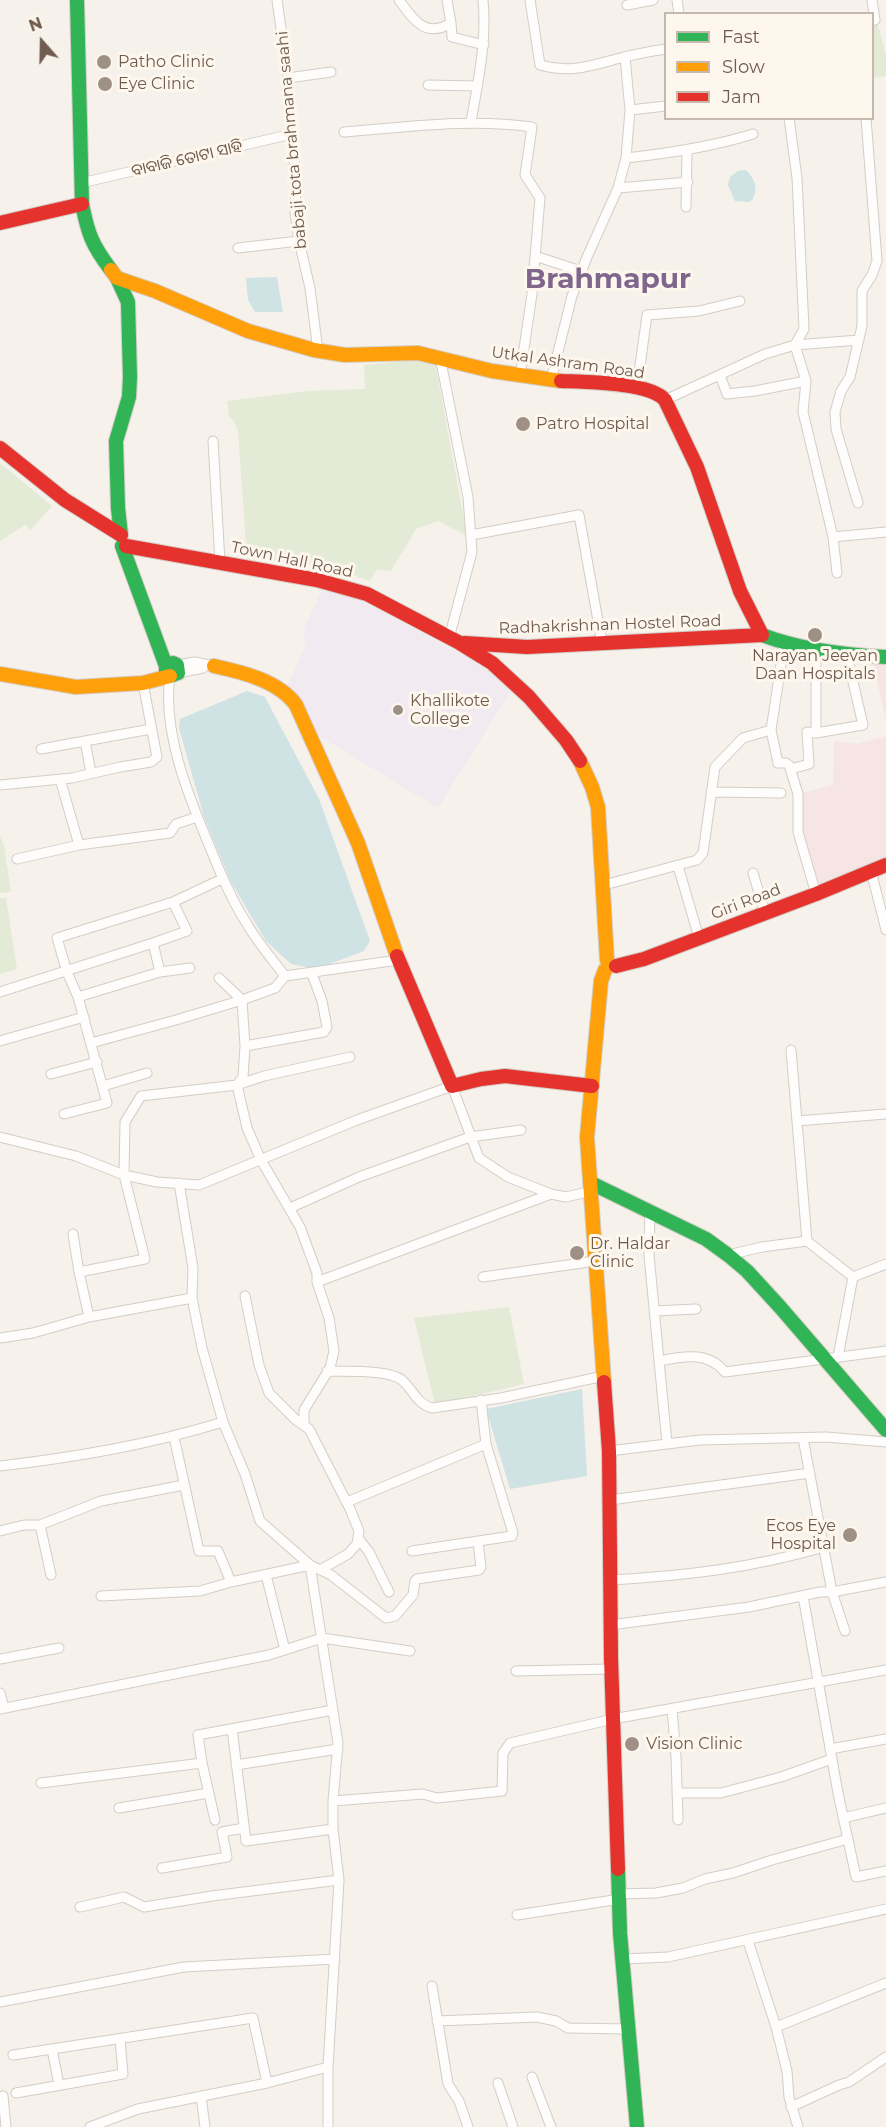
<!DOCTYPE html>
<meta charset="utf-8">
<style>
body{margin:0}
#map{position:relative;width:886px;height:2127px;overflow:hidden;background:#f6f1eb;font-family:Montserrat,sans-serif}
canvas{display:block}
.legend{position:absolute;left:664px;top:12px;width:210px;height:108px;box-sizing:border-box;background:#fdf7ed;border:2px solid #c5b9ad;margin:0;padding:8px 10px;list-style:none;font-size:18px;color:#705b4e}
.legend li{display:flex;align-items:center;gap:12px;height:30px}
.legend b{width:30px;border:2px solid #c5b9ad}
.north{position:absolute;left:12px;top:12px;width:60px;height:60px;-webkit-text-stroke:4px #fdf7ed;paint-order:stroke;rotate:340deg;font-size:16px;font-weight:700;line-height:24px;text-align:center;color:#705b4e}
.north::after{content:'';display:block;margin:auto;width:21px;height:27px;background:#705b4e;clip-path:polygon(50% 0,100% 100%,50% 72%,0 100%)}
</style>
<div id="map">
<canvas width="886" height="2127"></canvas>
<ul class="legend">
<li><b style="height:8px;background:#30b455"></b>Fast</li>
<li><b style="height:8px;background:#ff9f0a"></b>Slow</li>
<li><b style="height:8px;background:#e5322d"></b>Jam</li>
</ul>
<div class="north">N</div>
</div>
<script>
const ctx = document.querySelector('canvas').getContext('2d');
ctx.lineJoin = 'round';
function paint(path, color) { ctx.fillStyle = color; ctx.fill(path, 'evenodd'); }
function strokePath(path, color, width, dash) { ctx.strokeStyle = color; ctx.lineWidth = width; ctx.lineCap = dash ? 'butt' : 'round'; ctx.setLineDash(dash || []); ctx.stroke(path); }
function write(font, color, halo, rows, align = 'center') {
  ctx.font = font + ' Montserrat,"Noto Sans Oriya",sans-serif'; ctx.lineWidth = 6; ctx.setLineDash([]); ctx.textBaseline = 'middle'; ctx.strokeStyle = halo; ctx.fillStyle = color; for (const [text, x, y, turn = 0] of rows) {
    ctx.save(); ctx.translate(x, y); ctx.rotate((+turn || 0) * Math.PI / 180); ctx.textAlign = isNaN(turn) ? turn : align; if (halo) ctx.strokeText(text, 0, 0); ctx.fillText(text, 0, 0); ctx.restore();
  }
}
const education = new Path2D(`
 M324,585l36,15 103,55 51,31 -76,122 -129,-78 -24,-39 21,-46 -3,-14z`);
const medical = new Path2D(`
 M873,664h13v56z
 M886,736v121l-71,28 -15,-54 -1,-37 34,-9 1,-44 24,3z`);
const green = new Path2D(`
 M878,24l8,32v20l-13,2v-53z
 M418,360l17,2 32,174 -29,-15 -22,8 -25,42 -14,-2 -7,12 -43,-15 -80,-8 -9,-127 -4,-9 -5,-6 -2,-15 81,-10 57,-2 -1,-24z
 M0,463l52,43 -21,24 -6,-5 -25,16z
 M0,835l4,11 7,46 -11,1z
 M0,898h6l11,71 -17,5z
 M509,1307l15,77 -89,21 -21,-87z`);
const water = new Path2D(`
 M746,170c9,9 12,17 7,29l-4,3 -14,-1 -7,-16 2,-8 8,-6z
 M277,277l6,35h-28l-7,-12 -2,-22z
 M247,691l18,6 54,102 51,142 -6,10 -48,18 -25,-5 -25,-23 -35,-59 -27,-65 -25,-89 1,-9z
 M582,1389l5,87 -77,13 -24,-80z`);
const street = new Path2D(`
 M277,0l11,78 8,108 -1,26 4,29 11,47 8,63
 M399,0c14,19 26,39 52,23l-4,-23
 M530,0l10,65c32,9 53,0 84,-8 13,-3 28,-6 42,-8
 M677,0l2,14
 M872,0l3,20 -3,1
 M627,5l26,-5
 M451,23l1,14 32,8
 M288,78l43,-6
 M428,85l49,1
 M630,110l36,-4
 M471,122c7,-41 16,-80 12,-122
 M344,132c63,-5 126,-14 188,-5l-7,48 15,23 -8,96 -12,82
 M626,158c44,-5 85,-11 127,-24
 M81,183l211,-49
 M618,188l70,-6
 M686,207l1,-56
 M238,248l61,-7
 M535,256l46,15
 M440,357l28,140 4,55 -23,86
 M720,375l7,19 28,-3 51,-10
 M551,380l21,-84 15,-39 31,-69 8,-30 4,-48 -5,-53
 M637,387l10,-72 52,-4 41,-10
 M665,400l100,-46 30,-9 9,-16 -7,-151 -8,-60
 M213,441l7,121
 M858,503l-22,-74 -1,-17 6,-21 9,-14 12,-51v-35l10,-16 5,-14 -11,-143
 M471,535l108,-20 23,128
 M833,537l53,-5
 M837,573l-4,-36 -30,-125 3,-31 -11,-36 64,-5
 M784,645l-13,85 7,33h8l3,2 9,29v38l18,62
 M177,665l18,-3 19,4
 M178,673l25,-5
 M170,676c-8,55 18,119 39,169 11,27 22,54 38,79 11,19 25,35 38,52l113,-16
 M816,733v-81
 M85,741l6,32
 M41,749l110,-20
 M791,769l18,-5 -2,-32 9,1 47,-8 -16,-69
 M60,779l19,66
 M0,785l72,-7 48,-11 31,-5 6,-5 -14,-74
 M711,792l70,1
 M17,859l62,-14 91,-12 6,-9 21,-7
 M678,866l21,72
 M871,871l15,59
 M753,873l12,40
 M604,885l93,-25 6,-7 12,-86 28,-29 28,-8
 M160,972l30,-4
 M219,978l23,22 3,46 -2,31 -6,8 10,43 14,32 39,67 17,46v9l12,36 5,33 -4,17 -26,42v15
 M0,992l153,-49
 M78,997l82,-25 -7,-29 34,-12 -14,-29
 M0,1041l84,-24
 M91,1043l85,-23 66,-20 33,-12 10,-12
 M245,1046l79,-14 3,-5 -5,-26 -10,-27
 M791,1050l16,191
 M51,1074l46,-12
 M103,1086l44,-13
 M64,1114l43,-11 -29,-106 -11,-25 -10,-34 116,-36 49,-23
 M797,1121l89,-7
 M0,1137l76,19 48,19 33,7 42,3 158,-65 95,-34 27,72 29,19 43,17 15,3 26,-6
 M179,1183l14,85 -1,30 10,50 21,74 22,52 15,47 50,44 21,10 55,43 9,-2 18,-21 2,-14 2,-2 62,-9 2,-3 -3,-25
 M290,1208l69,-31 111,-40 51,-7
 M650,1211l-1,44 10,106c24,-5 49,-10 66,11l161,-21
 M73,1234l6,38 10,45
 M728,1255l34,-8 45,-6 46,36
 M79,1272l66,-13 -21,-84 1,-53 16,-26 96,-11 27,-9 86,-19
 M483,1277l113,-16
 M853,1277l33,-13
 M317,1282l234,-88
 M245,1296l14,69 10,28 27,27 13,9 41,80 9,22 -2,13 -9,10 -28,16
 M655,1311l41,-2
 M0,1338l33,-5 56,-16 103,-19
 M838,1357l15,-80
 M659,1361l8,82
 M327,1371c19,1 60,-2 75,9 11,10 15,24 30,28l69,-10 103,-22
 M174,1437l25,114h19l13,31
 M803,1438l29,154 13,39
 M609,1451l91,-11 126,-3 60,5
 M0,1466c77,-9 148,-21 223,-44
 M610,1500l200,-27
 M347,1502l139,-58
 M0,1531l24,-6h16
 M358,1538l11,14 20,40
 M412,1551l100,-15 1,-3 -27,-89 -5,-44
 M310,1565l28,178 -5,58v28l6,51 -11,187v60
 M51,1575l-11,-50 61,-24 83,-16
 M266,1575l19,75
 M610,1580c74,-4 142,-12 214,-33
 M101,1596l99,-5 31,-9 79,-17
 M803,1596l35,197 18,84 30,-6
 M610,1625l139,-18 71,-15h12l54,-10
 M0,1659l59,-11
 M516,1671l95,-2
 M0,1693l4,15
 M0,1709l269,-54 53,-17 88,13
 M672,1709l4,47 2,64
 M232,1729l14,112 87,-12
 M830,1749l56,-10
 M236,1765l102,-16
 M41,1783l161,-20
 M677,1793h44l60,-16 51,-18
 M333,1801l90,-7 14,4 65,-7 1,-38 7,-10 103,-24 273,-49
 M119,1808l90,-15
 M843,1818l43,-10
 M215,1820l-13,-57 -4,-28 135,-25
 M162,1868l65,-11 -5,-25 22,-4
 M619,1894l37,-1 27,-5 22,-9 28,-6 39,-13 76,-21
 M80,1907l44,-10 20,10 68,-11 127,-16
 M517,1915l103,-16
 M748,1941l28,86 11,44 2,26 9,30
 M623,1959l45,-2 218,-48
 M432,1986l16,98 11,17 9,26
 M0,2002l184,-35 151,-8
 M437,2021l100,-4 19,4 12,7 61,1
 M776,2027l110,-44
 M52,2049l7,36
 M13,2055l240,-37 14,65
 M532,2077l19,50
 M498,2083l15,44
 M16,2093l107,-19 -3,-35
 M3,2096l3,31
 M201,2096l4,31
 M791,2107l48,-22 10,-3 37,-25
 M90,2127l48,-18 129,-26 61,-16`);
const fast = new Path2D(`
 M77,0l5,204c6,30 10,41 29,66
 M117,278l11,24 2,75 -1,20 -13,44 2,67 3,27
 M122,546l44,120v5l4,5 8,-3 -1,-8 -4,-2 -7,3
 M762,635c40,15 81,20 124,22
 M591,1183l115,56 22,16 19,16 33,36 106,123
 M618,1869l2,64 17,194`);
const slow = new Path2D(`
 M111,270l6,8 38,13 93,40 66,19 31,5 73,-2 74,18 69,10
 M214,666c28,6 65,15 82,39l62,138 39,113
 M0,674l76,13 67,-4 27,-7
 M580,761l12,26 6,20 9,153
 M604,1382l-17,-245 14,-156 4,-11`);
const jam = new Path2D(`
 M0,223l82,-19
 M561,381c23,1 89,1 104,19l32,67 43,124 22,44
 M0,448l65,52 56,35
 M126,546l191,34 50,14 91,48 34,21 37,34 37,43 14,21
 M464,643l63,4 235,-12
 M397,956l55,130 29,-7 24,-3 87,10
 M616,966l28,-7 172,-65 70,-29
 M604,1382l5,69 2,207 7,211`);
const markers = [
 [104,62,8,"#9f9085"],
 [105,84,8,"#9f9085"],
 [523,424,8,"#9f9085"],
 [815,635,8,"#9f9085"],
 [398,710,6,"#9f9085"],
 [577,1253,8,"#9f9085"],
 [850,1535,8,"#9f9085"],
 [632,1744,8,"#9f9085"]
];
const poiNames = [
 ["Patho Clinic",118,62],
 ["Eye Clinic",118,84],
 ["Patro Hospital",536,424],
 ["Narayan Jeevan",815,656,"center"],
 ["Daan Hospitals",815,674,"center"],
 ["Khallikote",410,701],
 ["College",410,719],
 ["Dr. Haldar",590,1244],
 ["Clinic",590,1262],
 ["Ecos Eye",836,1526,"right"],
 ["Hospital",836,1544,"right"],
 ["Vision Clinic",646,1744]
];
const streetNames = [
 ["babaji tota brahmana saahi",292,140,-95],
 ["ବାବାଜି ତୋଟା ସାହି",187,159,-13],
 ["Utkal Ashram Road",568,363,8],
 ["Town Hall Road",292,560,12],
 ["Radhakrishnan Hostel Road",610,625,-2],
 ["Giri Road",746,902,-21]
];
const townNames = [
 ["Brahmapur",608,280]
];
paint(education, '#f2eaf1');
paint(medical, '#f6e5e4');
paint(green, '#e3ebd7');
paint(water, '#cfe2e4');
strokePath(street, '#d3cdc6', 11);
strokePath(fast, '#d3cdc6', 16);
strokePath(slow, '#d3cdc6', 16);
strokePath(jam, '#d3cdc6', 16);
strokePath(street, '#fefdfc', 9);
strokePath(fast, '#30b455', 14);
strokePath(slow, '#ff9f0a', 14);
strokePath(jam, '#e5322d', 14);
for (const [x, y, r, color] of markers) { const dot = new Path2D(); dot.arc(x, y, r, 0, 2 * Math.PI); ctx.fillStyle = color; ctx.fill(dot); strokePath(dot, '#fdf7ed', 2); }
write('16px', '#705b4e', '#fdf7ed', poiNames, 'left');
write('16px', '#705b4e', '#fdf7ed', streetNames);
write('bold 28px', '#80668c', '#fdf7ed', townNames);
</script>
